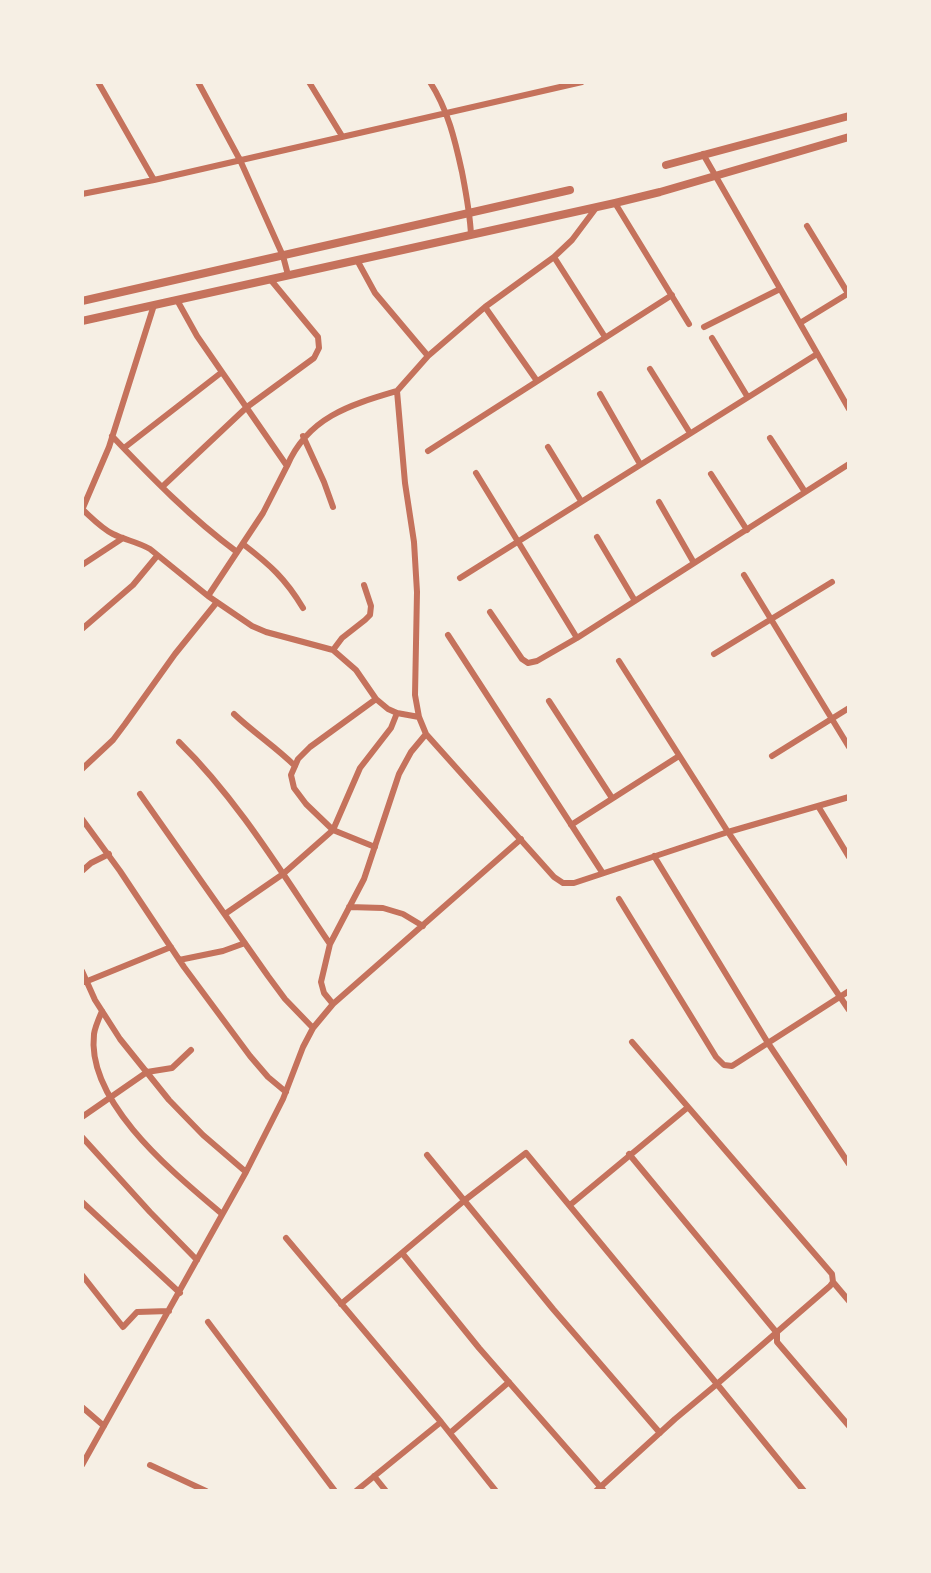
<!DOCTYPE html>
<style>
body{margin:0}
#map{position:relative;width:931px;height:1573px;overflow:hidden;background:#f6efe4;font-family:Lato,sans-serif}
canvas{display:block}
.frame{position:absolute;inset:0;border:84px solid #f6efe4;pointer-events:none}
</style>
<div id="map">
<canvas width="931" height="1573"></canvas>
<div class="frame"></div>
</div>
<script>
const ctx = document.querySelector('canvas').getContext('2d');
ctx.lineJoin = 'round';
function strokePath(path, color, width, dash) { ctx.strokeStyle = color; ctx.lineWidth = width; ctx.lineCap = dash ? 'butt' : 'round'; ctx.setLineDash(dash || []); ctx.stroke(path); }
const minor = new Path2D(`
 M98,82l56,98
 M198,82l42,78 43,96 5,19
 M309,82l33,54
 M430,82c18,28 25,58 32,90 4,21 8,41 9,63
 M703,154l146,255
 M82,194l72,-14 428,-98
 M615,203l74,121
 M596,208l-24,32 -18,17 -69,50 -57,49 -31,35 8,92 9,59 3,50 -2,103 4,22 7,17 128,143 9,6h11l154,-51 121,-35
 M807,226l42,69
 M554,257l51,80
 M357,260l18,33 53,63
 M177,300l20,36 90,130 -24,47 -55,83
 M485,307l52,74
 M800,323l49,-30
 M704,327l76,-38
 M712,338l35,58
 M650,369l40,64
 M600,394l40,70
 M112,436c40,42 79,82 125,116
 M303,436l21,46 9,25
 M770,438l35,54
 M548,447l33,54
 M124,448l98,-76
 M428,451l244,-156
 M287,466c21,-49 63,-61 110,-75
 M476,473l101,165
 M711,474l36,56
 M162,487l85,-80 67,-49 5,-10 -1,-11 -48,-58
 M659,502l35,61
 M82,509c10,9 19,19 31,25 12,6 25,8 37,15l58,47 44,30 14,6 67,18 23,20 20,29 12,10 9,4 22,4
 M82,510l27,-63 45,-142
 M597,537l38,64
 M243,544c27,21 42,34 60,64
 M82,565l41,-27
 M744,575l105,172
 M460,578l357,-224
 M490,612l32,47 6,4 9,-2 40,-23 272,-174
 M82,629l51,-44 24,-29
 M448,635l154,237
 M333,650l9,-12 23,-18 5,-5 1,-9 -7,-21
 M714,654l118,-72
 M619,661l109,171 121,178
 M549,701l63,97
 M234,714c20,19 42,33 61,52
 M179,742c60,59 104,133 151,202
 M772,756l77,-48
 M82,769l31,-29 12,-16 50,-70 42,-52
 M140,794l128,182 17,23 28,29
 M818,806l31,51
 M82,819l38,52 64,96 66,89 18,21 18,15
 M571,825l108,-69
 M375,847l-42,-17 -27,-26 -12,-16 -3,-13 7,-16 12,-12 66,-48
 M654,856l114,187 81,121
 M82,871l9,-8 18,-9
 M619,899l97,158 8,8 8,1 117,-75
 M349,907l34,1 20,6 20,12
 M225,914l58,-40 50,-44 27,-62 31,-40 6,-15
 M179,960l44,-9 22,-8
 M82,971l13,29 25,39 49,61 34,35 43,37
 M85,982l86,-35
 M333,1004l-9,-11 -3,-11 9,-38 34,-65 35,-105 12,-22 15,-18
 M102,1011c-3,7 -7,16 -8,23 -8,69 81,140 128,180
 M632,1042l200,232 1,8 -3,4 -113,98 87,107
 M82,1117l65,-45 25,-4 19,-18
 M82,1137l68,75 47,48
 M629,1154l148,179v9l72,84
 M427,1155l126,154 107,124
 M82,1202l98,91
 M570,1205l117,-97
 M286,1238l155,184 55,69
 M402,1253l77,95 125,143
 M82,1275l41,52 14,-15 32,-1
 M833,1282l16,19
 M341,1304l124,-104 61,-47 191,231 -42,35 -79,72
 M208,1322l127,169
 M82,1407l22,19
 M450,1433l59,-51
 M82,1465l164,-293 37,-73 20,-52 10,-19 20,-24 188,-165
 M150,1465l56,26
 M374,1476l12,15
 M356,1491l85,-69`);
const tertiary = new Path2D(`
 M666,165l183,-49
 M82,301l488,-111
 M82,321l533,-118 45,-11 189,-55`);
strokePath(minor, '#c5725c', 6);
strokePath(tertiary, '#c5725c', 8);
</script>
